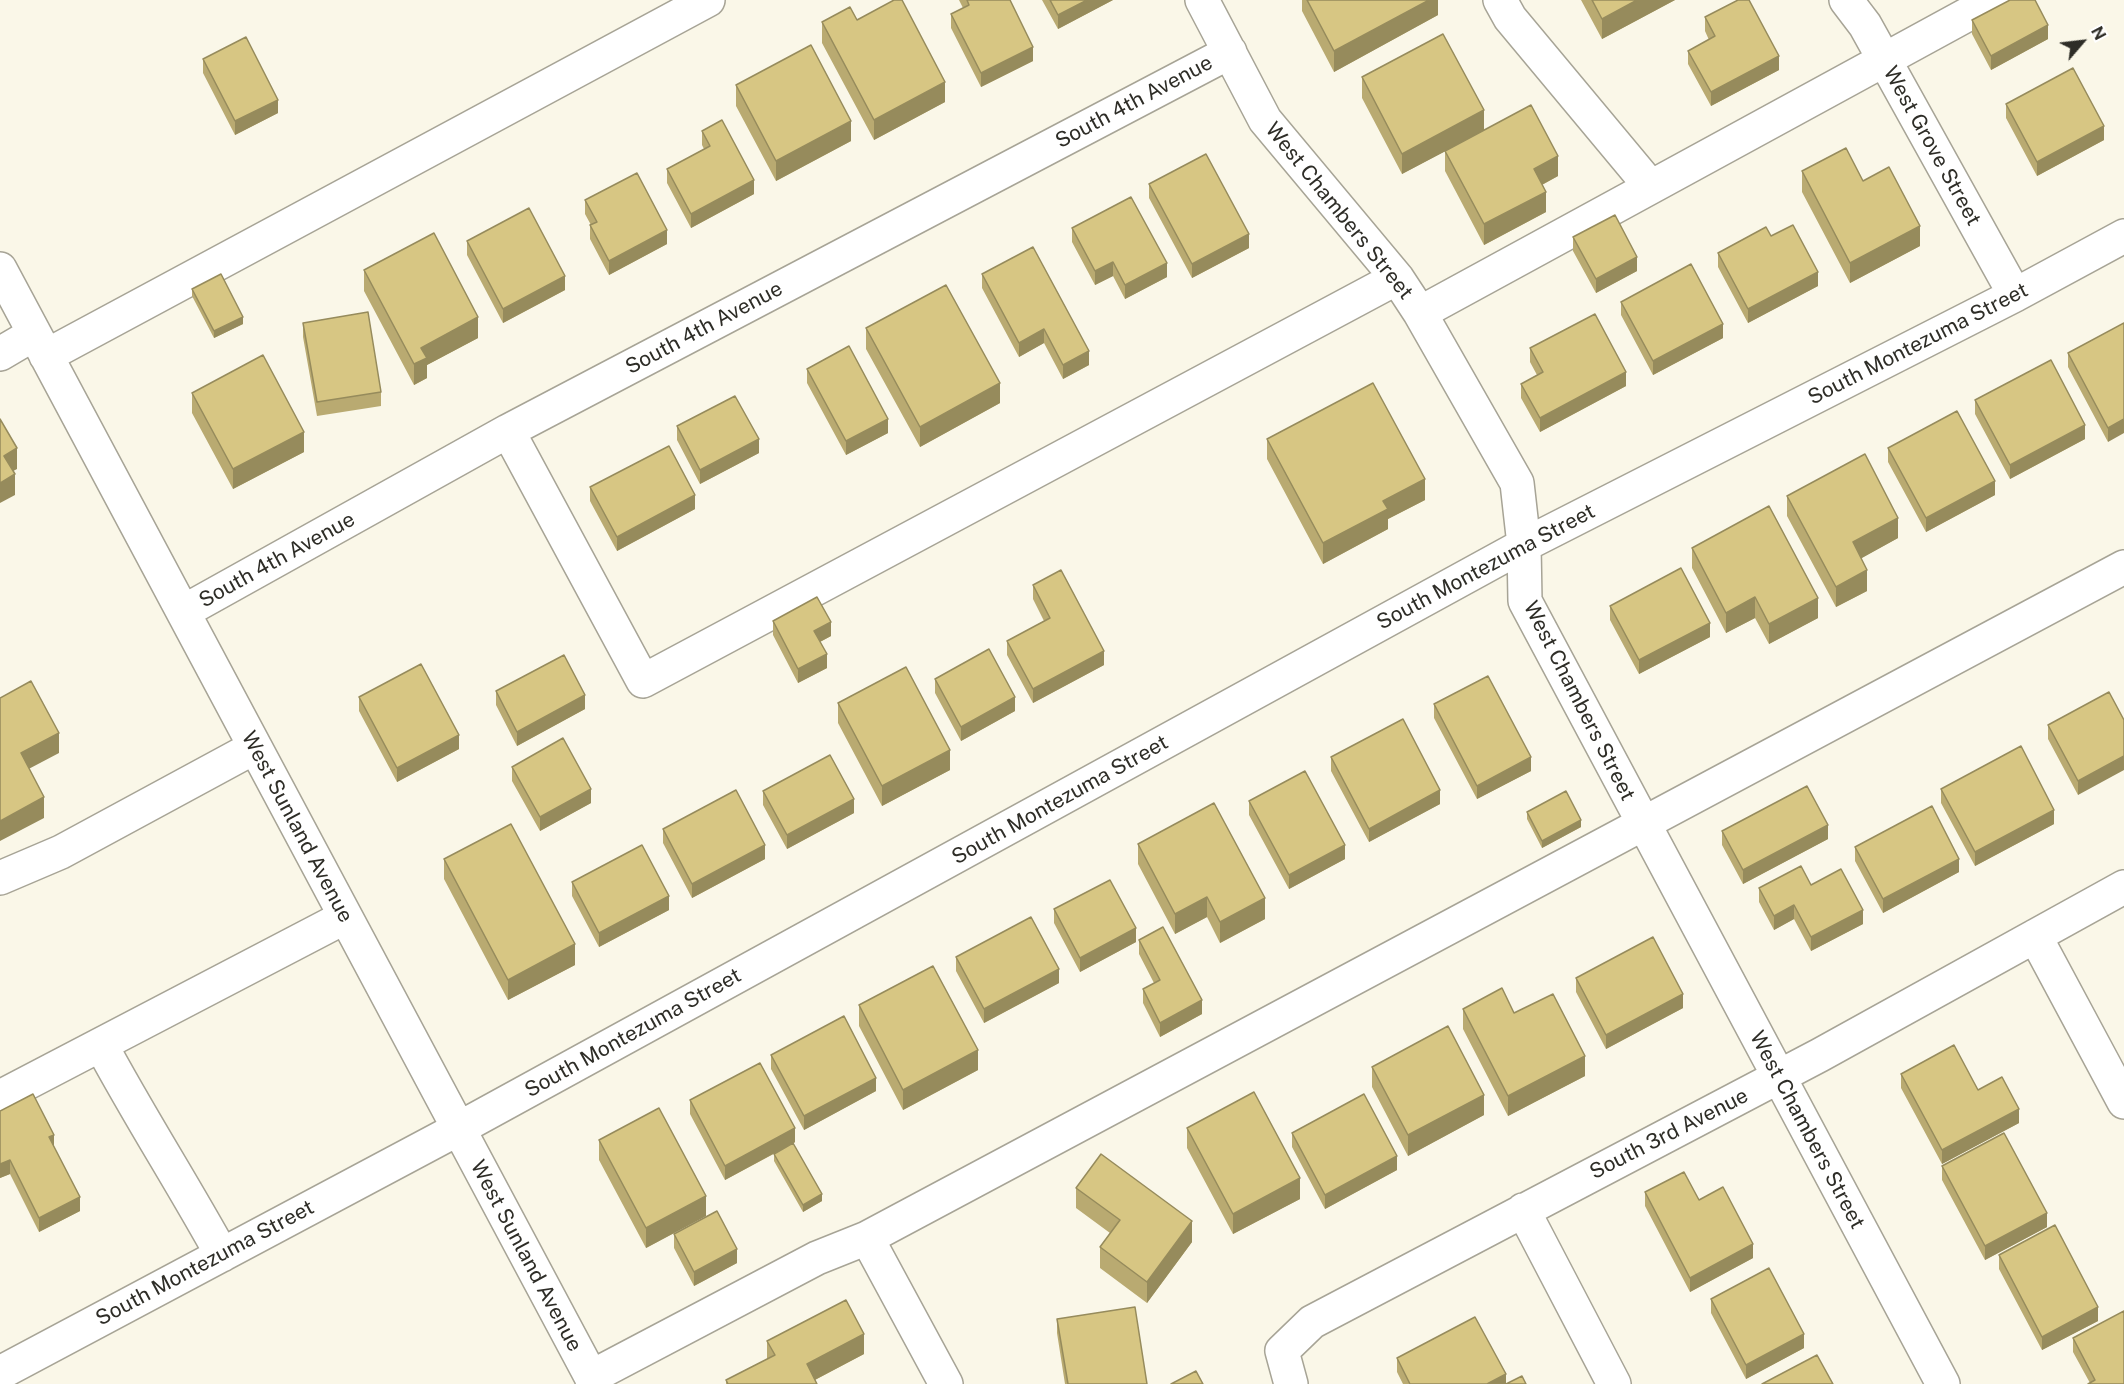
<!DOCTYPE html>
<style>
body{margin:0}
#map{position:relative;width:2124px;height:1384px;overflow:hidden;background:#faf7e8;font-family:"Public Sans",sans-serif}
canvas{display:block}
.north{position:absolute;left:2052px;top:12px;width:60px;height:60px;-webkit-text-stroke:4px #fff;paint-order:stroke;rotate:62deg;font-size:16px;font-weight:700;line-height:24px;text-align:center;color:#2e2d27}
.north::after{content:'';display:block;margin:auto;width:21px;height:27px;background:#2e2d27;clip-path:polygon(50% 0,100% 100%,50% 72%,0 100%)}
</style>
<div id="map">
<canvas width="2124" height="1384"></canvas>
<div class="north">N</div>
</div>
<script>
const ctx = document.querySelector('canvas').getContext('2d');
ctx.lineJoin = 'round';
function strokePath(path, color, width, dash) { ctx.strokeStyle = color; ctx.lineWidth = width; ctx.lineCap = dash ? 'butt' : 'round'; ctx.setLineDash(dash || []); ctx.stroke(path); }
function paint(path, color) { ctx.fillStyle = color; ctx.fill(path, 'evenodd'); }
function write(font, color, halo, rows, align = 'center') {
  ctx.font = font + ' "Public Sans",sans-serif'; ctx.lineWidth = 4.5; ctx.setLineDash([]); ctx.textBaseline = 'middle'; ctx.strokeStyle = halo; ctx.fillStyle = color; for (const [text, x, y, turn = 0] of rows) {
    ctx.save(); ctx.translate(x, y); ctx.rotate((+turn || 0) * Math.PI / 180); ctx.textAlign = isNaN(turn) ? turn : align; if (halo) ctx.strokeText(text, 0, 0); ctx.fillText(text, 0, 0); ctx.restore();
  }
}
const minor = new Path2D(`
 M1202,0l63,120 132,158 23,35 97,170 7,62 1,56 418,783
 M1500,0l10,18 140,168
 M1846,0l19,25 150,270
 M0,269l595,1115
 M1420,313l574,-313
 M0,354l34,-20
 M46,356l662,-356
 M508,431l135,250 754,-403
 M183,612l325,-181 722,-379
 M0,878l61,-26 194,-105
 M2035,936l89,166
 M101,1045c38,71 82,139 121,210
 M0,1097l345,-180
 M1523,1210l91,174
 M867,1238l79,146
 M0,1373l458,-244 1066,-584 491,-250 109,-59
 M591,1377l226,-119 50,-20 1257,-671
 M1291,1384l-9,-33 30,-29 508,-267 304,-168`);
const wall = new Path2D(`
 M959,0h51l23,61 -52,26 -30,-59v-14l12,-6z
 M1042,0h71l-55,29z
 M1302,0h136v15l-104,57 -32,-61z
 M1581,0h94l-73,39z
 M1705,17l74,53 -68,36 -23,-42v-13l21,-11 -4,-9z
 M857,20l88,82 -71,38 -52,-97v-21z
 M1972,20l76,19 -57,31 -19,-36z
 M203,59l75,54 -43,22 -32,-62z
 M1362,77l122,53 74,46 -16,9 4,27 -62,33 -39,-74v-20l-43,23 -40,-76z
 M736,85l115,56 -75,40 -40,-75z
 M2006,104l98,36 -67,36 -31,-58z
 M702,131l52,63 -63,34 -24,-45v-14l37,-20 -2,-4z
 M1802,171l61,10 57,65 -70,37 -48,-91z
 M1149,184l100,64 -57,30 -43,-80z
 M585,200l82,44 -58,31 -19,-36v-14h1l-6,-11z
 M1072,228l95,49 -42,22 -12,-23 -18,9 -23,-43z
 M1771,236l47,50 -70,37 -30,-56v-14z
 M1573,237l64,34 -41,22 -23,-42z
 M467,241l98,49 -62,33 -36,-68z
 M364,270l114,68 -51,27v13l-13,7 -50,-94z
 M982,274l107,91 -26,14 -19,-36 -25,14 -37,-69z
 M192,289l51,35 -29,14 -22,-42z
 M1621,302l102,36 -70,37 -32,-60z
 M303,323l78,69v14l-64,10 -14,-79z
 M2124,323l-16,119 -40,-75v-14z
 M866,328l134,75 -80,44 -54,-98z
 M1530,348l96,38 -86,46 -19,-34v-14l16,-9 -7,-13z
 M807,369l81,64 -42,22 -39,-72z
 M192,393l112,59 -71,37 -41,-76z
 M1975,400l110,39 -75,40 -35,-65z
 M677,426l82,27 -59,31 -23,-44z
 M1267,439l158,61 -37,19v10l-65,35 -56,-105z
 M1888,448l107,47 -69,37 -38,-70z
 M590,487l105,22 -78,42 -27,-50z
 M1787,496l111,42 -37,20 6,33 -31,16 -49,-91z
 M1692,548l126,70 -49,26 -14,-26 -29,15 -34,-65z
 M1033,585l71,80 -71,38 -26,-48v-14l37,-20 -11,-22z
 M1610,606l100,31 -71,37 -29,-54z
 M773,621l58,15 -11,6 7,26 -29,15 -25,-48z
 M935,679l80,32 -54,30 -26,-48z
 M496,691l89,18 -68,37 -21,-41z
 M359,697l100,52 -62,33 -38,-71z
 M838,703l112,67 -68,36 -44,-83z
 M1434,704l97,67 -54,28 -43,-81z
 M2124,720l-46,75 -30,-56v-14z
 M1331,757l109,47 -71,38 -38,-71z
 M512,767l79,36 -51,28 -28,-50z
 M1941,789l113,35 -79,42 -34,-63z
 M763,791l91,22 -67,36 -24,-44z
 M1249,801l96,58 -56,30 -40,-74z
 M1527,812l54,15 -39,21 -15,-29z
 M663,829l102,30 -73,39 -29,-55z
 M1722,831l106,8 -85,45 -21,-39z
 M1138,844l127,75 -45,24 -13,-26 -32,17 -37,-70z
 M1855,847l104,25 -76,41 -28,-52z
 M444,859l131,106 -67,35 -64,-121z
 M572,882l97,28 -70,37 -27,-51z
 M1811,885l52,39 -52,27 -17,-32 -20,11 -15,-28v-14z
 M1054,909l82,33 -56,30 -26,-49z
 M1139,940l63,74 -42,23 -17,-34v-14l11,-6 -15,-29z
 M956,957l103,26 -75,40 -28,-52z
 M1576,978l107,30 -77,41 -30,-57z
 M859,1005l119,65 -75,40 -44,-84z
 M1463,1009l51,4 71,63 -77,40 -45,-87z
 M771,1055l105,36 -72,39 -33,-61z
 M1372,1067l112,48 -76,41 -36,-69z
 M1901,1074l77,16 41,33 -77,41 -41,-76z
 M690,1100l105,42 -2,2 29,57 -19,11 -29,-51v-7l7,-4 -56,30 -35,-66z
 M0,1111l54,36 26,64 -41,21 -29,-58 -10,4z
 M1187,1128l113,71 -67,35 -46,-86z
 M1292,1133l105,37 -72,39 -33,-62z
 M599,1140l107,76 -60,32 -47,-88z
 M1942,1166l105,61 -62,33 -43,-80z
 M1076,1188l116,54 -45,61 -47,-35v-21l10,-14 -34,-25z
 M1645,1192l54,8 54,58 -63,34 -45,-86z
 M674,1234l63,29 -43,23 -20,-38z
 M1999,1255l99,66 -56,29 -43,-81z
 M1711,1299l93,49 -58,31 -35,-66z
 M1057,1319l90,65h-82l-8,-51z
 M2073,1338l51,46 -34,-1 -17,-31z
 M767,1341l97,13 -49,26 2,4h-91v-4l41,-21z
 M1397,1358l109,26h20h-123l-6,-12z`);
const shadedWall = new Path2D(`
 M1087,0h26l-55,29v-14z
 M1429,0h9v15l-104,57v-21z
 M1637,0h38l-73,39v-20z
 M2048,25v14l-57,31v-14z
 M1033,47v14l-52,26v-14z
 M1779,56v14l-68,36v-14z
 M945,82v20l-71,38v-20z
 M278,100v13l-43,22v-14z
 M1484,110v21l-82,43v-20z
 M851,121v20l-75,40v-20z
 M2104,126v14l-67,36v-14z
 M1558,156v20l-24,13v-20z
 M754,180v14l-63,34v-14z
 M1546,192v20l-62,33v-21z
 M1920,226v20l-70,37v-20z
 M667,230v14l-58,31v-14z
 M1249,234v14l-57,30v-14z
 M1637,257v14l-41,22v-14z
 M1113,262v14l-18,9v-14z
 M1167,263v14l-42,22v-14z
 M1818,272v14l-70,37v-14z
 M565,276v14l-62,33v-14z
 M243,317v7l-29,14v-7z
 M478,317v21l-51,27v13l-13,7v-21l7,-16z
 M1723,324v14l-70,37v-14z
 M1044,329v14l-25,14v-14z
 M1089,351v14l-26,14v-14z
 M1626,372v14l-86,46v-14z
 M1000,383v20l-80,44v-20z
 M888,419v14l-42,22v-14z
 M2124,419v14l-16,9v-14z
 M2085,425v14l-75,40v-14z
 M304,432v20l-71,37v-20z
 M759,439v14l-59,31v-14z
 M17,448v21l-13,7v-20z
 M15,474v21l-15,8v-20z
 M1425,479v21l-37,19v10l-65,35v-21l60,-42z
 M1995,481v14l-69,37v-14z
 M695,495v14l-78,42v-14z
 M1898,518v20l-45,25v-21z
 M1867,570v21l-31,16v-20z
 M1755,597v21l-29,15v-20z
 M1818,598v20l-49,26v-20z
 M831,622v14l-17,9v-14z
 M1710,623v14l-71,37v-14z
 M1104,651v14l-71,38v-14z
 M827,654v14l-29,15v-14z
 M585,695v14l-68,37v-14z
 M1015,697v14l-54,30v-14z
 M59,733v20l-38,20v-20z
 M459,735v14l-62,33v-14z
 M950,750v20l-68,36v-20z
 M2124,756v14l-46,25v-14z
 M1531,757v14l-54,28v-13z
 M591,789v14l-51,28v-14z
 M1440,790v14l-71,38v-13z
 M44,797v21l-44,23v-20z
 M854,799v14l-67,36v-14z
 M2054,810v14l-79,42v-14z
 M1581,820v7l-39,21v-7z
 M1828,825v14l-85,45v-14z
 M765,845v14l-73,39v-14z
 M1345,845v14l-56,30v-14z
 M1959,859v13l-76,41v-14z
 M669,896v14l-70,37v-14z
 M1207,897v20l-32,17v-20z
 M1265,898v21l-45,24v-21z
 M1794,905v14l-20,11v-14z
 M1863,910v14l-52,27v-14z
 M1136,928v14l-56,30v-14z
 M575,944v21l-67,35v-20z
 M1059,969v14l-75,40v-14z
 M1683,994v14l-77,41v-14z
 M1202,1000v14l-42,23v-14z
 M978,1050v20l-75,40v-20z
 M1585,1056v20l-77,40v-20z
 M876,1078v13l-72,39v-14z
 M1484,1095v20l-76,41v-21z
 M2019,1109v14l-77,41v-14z
 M795,1128v14l-70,38v-14z
 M54,1135v14l-5,-12z
 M1397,1156v14l-72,39v-14z
 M10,1160v14l-10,4v-14z
 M1300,1178v21l-67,35v-20z
 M822,1194v7l-19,11v-7z
 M706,1196v20l-60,32v-20z
 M80,1197v14l-41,21v-14z
 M2047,1213v14l-62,33v-14z
 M1192,1221v21l-45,61v-21z
 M1753,1244v14l-63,34v-14z
 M737,1249v14l-43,23v-14z
 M2098,1307v14l-56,29v-13z
 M864,1334v20l-57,30v-20z
 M1804,1334v14l-58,31v-14z
 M1506,1374v10h-19z`);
const building = new Path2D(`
 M894,0h8l43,82 -71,38 -52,-98 28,-15 7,13z
 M967,0h43l23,47 -52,26 -30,-59 18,-9z
 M1050,0h37l-29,15z
 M1307,0h122l-95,51z
 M1592,0h45l-35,19z
 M1738,0h11l30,56 -68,36 -23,-41 27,-15 -10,-19z
 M2010,0h25l13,25 -57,31 -19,-36z
 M1443,34l41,76 -82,44 -40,-77z
 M246,37l32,63 -43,21 -32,-62z
 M811,45l40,76 -75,40 -40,-76z
 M2073,68l31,58 -67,36 -31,-58z
 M1531,105l27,51 -24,13 12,23 -62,32 -39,-73z
 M722,120l32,60 -63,34 -24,-45 43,-23 -8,-15z
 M1846,148l17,33 26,-14 31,59 -70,37 -48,-92z
 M1206,154l43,80 -57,30 -43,-80z
 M637,173l30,57 -58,31 -19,-36 7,-3 -12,-22z
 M1131,197l36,66 -42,22 -12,-23 -18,9 -23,-43z
 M529,208l36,68 -62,33 -36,-68z
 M1615,215l22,42 -41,22 -23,-42z
 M1793,225l25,47 -70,37 -30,-56 48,-26 5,9z
 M434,233l44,84 -57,31 6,10 -13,6 -50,-94z
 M1033,247l56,104 -26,14 -19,-36 -25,14 -37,-69z
 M1691,264l32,60 -70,37 -32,-59z
 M221,274l22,43 -29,14 -22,-42z
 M946,285l54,98 -80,44 -54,-99z
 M368,312l13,80 -64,10 -14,-79z
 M1595,314l31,58 -86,46 -19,-34 22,-12 -13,-24z
 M2124,323v96l-16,9 -40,-75z
 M849,346l39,73 -42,22 -39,-72z
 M263,355l41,77 -71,37 -41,-76z
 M2051,360l34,65 -75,40 -35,-65z
 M1373,383l52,96 -42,22 5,8 -65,34 -56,-104z
 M735,396l24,43 -59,31 -23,-44z
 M1957,411l38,70 -69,37 -38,-70z
 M0,419l17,29 -13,8 11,18 -15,9z
 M669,446l26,49 -78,42 -27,-50z
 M1865,454l33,64 -45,24 14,28 -31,17 -49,-91z
 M1769,506l49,92 -49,26 -14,-27 -29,16 -34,-65z
 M1681,568l29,55 -71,37 -29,-54z
 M1061,570l43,81 -71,38 -26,-48 43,-23 -17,-33z
 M817,597l14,25 -17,9 13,23 -29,15 -25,-48z
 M989,649l26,48 -54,30 -26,-48z
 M564,655l21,40 -68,37 -21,-41z
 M421,664l38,71 -62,33 -38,-71z
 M906,667l44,83 -68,36 -44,-83z
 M1488,676l43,81 -54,29 -43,-82z
 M31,681l28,52 -38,20 23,44 -44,24v-123z
 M2109,692l15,28v36l-46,25 -30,-56z
 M1403,719l37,71 -71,39 -38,-72z
 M563,738l28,51 -51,28 -28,-50z
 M2021,746l33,64 -79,42 -34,-63z
 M830,755l24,44 -67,36 -24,-44z
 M1305,771l40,74 -56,30 -40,-74z
 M1807,786l21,39 -85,45 -21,-39z
 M736,790l29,55 -73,39 -29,-55z
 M1566,791l15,29 -39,21 -15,-29z
 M1214,803l51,95 -45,24 -13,-25 -32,17 -37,-70z
 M1932,806l27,53 -76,40 -28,-52z
 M511,824l64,120 -67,36 -64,-121z
 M642,845l27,51 -70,37 -27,-51z
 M1801,866l10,19 30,-16 22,41 -52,27 -17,-32 -20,11 -15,-28z
 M1110,880l26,48 -56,30 -26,-49z
 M1031,917l28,52 -75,40 -28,-52z
 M1163,927l39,73 -42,23 -17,-34 17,-9 -21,-40z
 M1653,937l30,57 -77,41 -30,-57z
 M933,966l45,84 -75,40 -44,-85z
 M1502,988l12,25 39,-19 32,62 -77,40 -45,-87z
 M844,1016l32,62 -72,38 -33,-61z
 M1448,1026l36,69 -76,40 -36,-68z
 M1954,1045l24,45 24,-13 17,32 -77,41 -41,-76z
 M760,1063l35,65 -70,38 -35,-66z
 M1254,1092l46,86 -67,36 -46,-86z
 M33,1094l21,41 -5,2 31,60 -41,21 -29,-58 -10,4v-53z
 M1364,1094l33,62 -72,39 -33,-62z
 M659,1108l47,88 -60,32 -47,-88z
 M2004,1133l43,80 -62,33 -43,-80z
 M793,1143l29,51 -19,11 -29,-51z
 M1101,1154l91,67 -45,61 -47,-35 20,-27 -44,-32z
 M1684,1172l15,28 24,-13 30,57 -63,34 -45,-86z
 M717,1211l20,38 -43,23 -20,-38z
 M2055,1225l43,82 -56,30 -43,-82z
 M1769,1268l35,66 -58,31 -35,-66z
 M846,1300l18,34 -57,30 10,20h-89l-2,-4 49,-25 -8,-14z
 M1135,1307l12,77h-79l-11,-65z
 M2124,1311v73h-36l7,-4 -22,-42z
 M1475,1317l31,57 -19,10h-77l-13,-26z
 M1817,1355l16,29h-71z
 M1196,1371l7,13h-32z
 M1522,1376l4,8h-20z`);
const streetNames = [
 ["South 4th Avenue",1134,102,-28],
 ["West Grove Street",1932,146,61],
 ["West Chambers Street",1339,211,51],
 ["South 4th Avenue",704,328,-28],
 ["South Montezuma Street",1918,344,-27],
 ["South 4th Avenue",277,560,-29],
 ["South Montezuma Street",1486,567,-28],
 ["West Chambers Street",1579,701,63],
 ["South Montezuma Street",1060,800,-29],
 ["West Sunland Avenue",297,827,62],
 ["South Montezuma Street",633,1033,-29],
 ["West Chambers Street",1807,1130,62],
 ["South 3rd Avenue",1669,1134,-27],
 ["West Sunland Avenue",526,1256,62],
 ["South Montezuma Street",205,1263,-28]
];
strokePath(minor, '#a7a496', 36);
strokePath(minor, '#fff', 33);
paint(wall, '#b9aa71');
paint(shadedWall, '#968b5c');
paint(building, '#d7c683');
strokePath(building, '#968b5c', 1.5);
write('21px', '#2e2d27', '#fff', streetNames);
</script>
